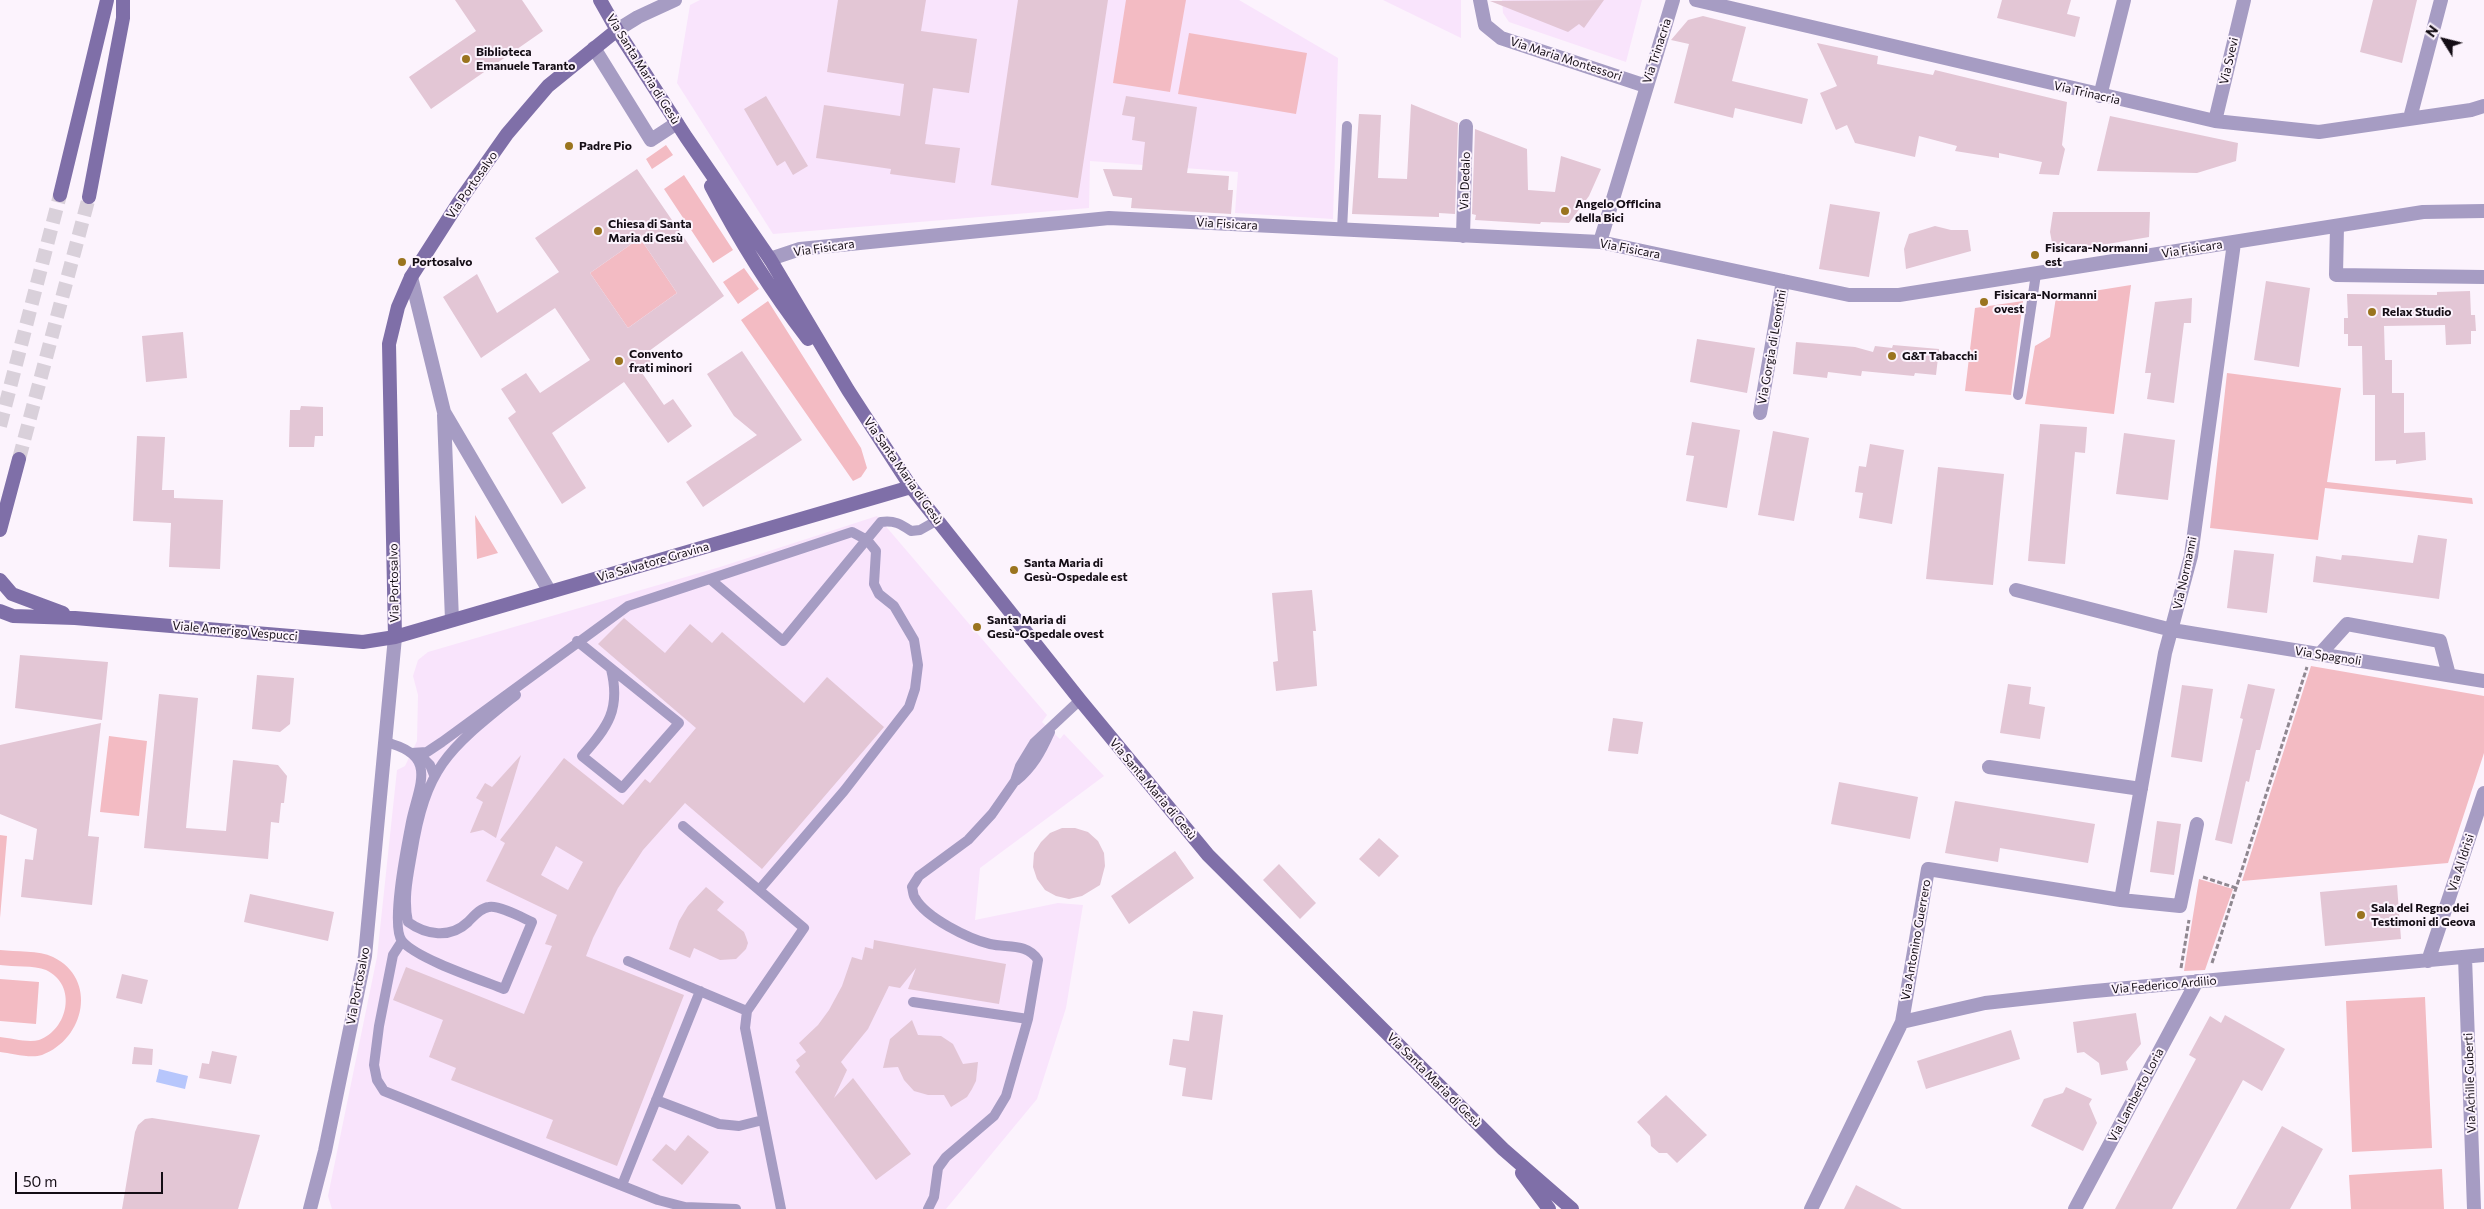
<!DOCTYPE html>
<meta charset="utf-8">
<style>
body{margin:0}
#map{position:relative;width:2484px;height:1209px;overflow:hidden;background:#fcf3fd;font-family:Commissioner,sans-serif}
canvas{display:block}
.north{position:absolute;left:2419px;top:15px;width:50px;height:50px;-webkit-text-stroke:4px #fcf3fd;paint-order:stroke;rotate:306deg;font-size:14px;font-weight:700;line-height:20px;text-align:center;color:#140d15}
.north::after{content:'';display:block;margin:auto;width:18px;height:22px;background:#140d15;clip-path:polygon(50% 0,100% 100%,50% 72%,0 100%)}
.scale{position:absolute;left:15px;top:1172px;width:148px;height:22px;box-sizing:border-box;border:2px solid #140d15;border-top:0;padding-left:6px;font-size:15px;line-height:18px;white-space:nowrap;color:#140d15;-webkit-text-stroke:4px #fcf3fd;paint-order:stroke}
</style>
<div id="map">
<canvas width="2484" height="1209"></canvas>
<div class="north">N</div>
<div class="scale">50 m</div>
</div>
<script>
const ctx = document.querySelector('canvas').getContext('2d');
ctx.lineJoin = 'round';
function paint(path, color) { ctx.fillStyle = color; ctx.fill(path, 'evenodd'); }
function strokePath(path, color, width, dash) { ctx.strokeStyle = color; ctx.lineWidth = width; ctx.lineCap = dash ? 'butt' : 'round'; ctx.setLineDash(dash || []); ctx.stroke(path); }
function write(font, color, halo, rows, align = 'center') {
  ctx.font = font + ' Commissioner,sans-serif'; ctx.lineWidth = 4; ctx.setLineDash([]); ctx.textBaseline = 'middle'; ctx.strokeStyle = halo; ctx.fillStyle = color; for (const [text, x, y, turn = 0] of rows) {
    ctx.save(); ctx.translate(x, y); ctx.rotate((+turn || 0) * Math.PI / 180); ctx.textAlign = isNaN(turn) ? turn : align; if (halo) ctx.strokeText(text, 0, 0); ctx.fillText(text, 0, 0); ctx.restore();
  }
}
const built = new Path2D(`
 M700,0h539l99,58 -5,161 -98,-6 3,-41 -148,-11 -1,47 -316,26 -96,-151 13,-78z
 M1383,0h78v38z
 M1502,0h140l-16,62 -117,-40 -6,-9z
 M877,516l170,199 -5,7 18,17 4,-5 40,42 -124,92 -5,52 83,-17 25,2 -17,103 -29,91 -91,110h-614l-4,-13 49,-239 20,-187 8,-4 12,-25 1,-46 -5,-19 5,-16 10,-8 292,-85z`);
const green = new Path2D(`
 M1126,0h60l-16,92 -57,-9z
 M1189,33l118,20 -11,61 -118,-20z
 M666,145l7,10 -21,14 -6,-10z
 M684,175l49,75 -20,13 -49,-74z
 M640,238l37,55 -49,35 -38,-55z
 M744,268l15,21 -21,15 -15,-22z
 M2131,285l-17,129 -89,-10 10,-58 15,-9 6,-40z
 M768,301l93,147 6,20 -6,9 -8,4 -112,-161z
 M2023,301l-12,94 -46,-4 10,-83z
 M2227,373l114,15 -14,94 145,16 1,6 -148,-16 -7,52 -108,-12z
 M475,515l23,38 -21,6z
 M2311,666l173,30v57l-36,110 -206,18z
 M109,736l38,5 -8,75 -39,-4z
 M0,835l7,1 -7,82z
 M2199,879l34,10 -28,81 -21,1z
 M0,950c16,2 39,0 53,7 45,22 32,82 -11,98 -11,4 -31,-2 -42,-3v-15c11,1 28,6 39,3 29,-10 39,-55 7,-70 -12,-5 -32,-3 -46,-5z
 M0,979l39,3 -3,42 -36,-3z
 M2425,997l7,151 -80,4 -6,-151z
 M2442,1169l2,40h-93l-2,-34z`);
const water = new Path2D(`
 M159,1069l29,7 -3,13 -29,-7z`);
const building = new Path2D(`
 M455,0h67l21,31 -112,78 -22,-32 67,-46z
 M838,0h88l-5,31 56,8 -8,54 -36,-5 -8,56 35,4 -5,35 -65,-9 1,-5 -75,-11 8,-53 76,11 4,-32 -77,-12z
 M1018,0h90l-30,198 -87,-13z
 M1604,0l-20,28 -5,-4 -11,8 -78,-31z
 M2002,0h69l-4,14 13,3 -5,20 -78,-19z
 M2373,0h44l-15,63 -42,-11z
 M1703,16l43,11 -14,54 76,18 -6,25 -67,-16 -2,10 -59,-15 15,-59 -18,-4 17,-20z
 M1817,43l61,13 -1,8 56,11 2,-5 132,32 -5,43 3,4 -6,26 -20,-1 3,-12 -43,-9v5l-44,-7 2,-5 -38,-10 -4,21 -60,-14 -8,-18 -11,5 -16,-37 17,-7z
 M766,96l42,70 -15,9 -8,-14 -8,5 -33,-57z
 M1126,96l71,11 -10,66 42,3 -1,14h5l-2,24 -100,-6 1,-10 -19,-2 -10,-27 39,1 3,-28 -13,-2 3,-23 -13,-2z
 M1411,104l47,19 -3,91 -16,-1v4l-87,-3 7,-100 22,1 -3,63 29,1z
 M2110,116l128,27 -2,18 -39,12 -100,-2z
 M1475,129l52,20 1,41 27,2 6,-36 40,13 -12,27 -20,27 -28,-1 -1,2 -65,-4 1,-5 -4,-1z
 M637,169l87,127 -79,58 6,8 -11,8 24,35 9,-6 19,27 -24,17 -44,-61 -72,51 34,55 -24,16 -54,-86 8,-6 -15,-23 25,-16 14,20 50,-33 -35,-52 -74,50 -38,-61 34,-23 20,39 62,-41 -24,-34zM640,238l37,55 -49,35 -38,-55z
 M1830,204l50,8 -11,65 -50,-8z
 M2053,212h97l-1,25 -95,16 -4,-21z
 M1935,226l16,4h17l3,21 -65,18 -2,-20 5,-15z
 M2266,281l44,7 -11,79 -45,-7z
 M2470,291l1,24h4l1,16h-5v13l-25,1 -1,-20 -61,1 1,34h7v33h12v40l21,-1 1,28 -30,4v-4l-21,1v-66h-12l-1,-49h-14v-12h-4v-16h4l-1,-24 90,1v-3z
 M2192,298l-1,25h-7l-10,80 -27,-4 4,-26h-6l10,-71z
 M183,332l4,46 -41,4 -4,-46z
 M1697,339l58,9 -8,45 -57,-11z
 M1796,342l59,5 18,5 2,-6 17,2 1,-3 46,4 -3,26 -21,-2 -1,3 -52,-5 -1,5 -33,-4 -1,6 -34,-4z
 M742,351l60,89 -99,67 -17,-25 71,-47 -23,-19 -27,-42z
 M301,406l22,1v29h-8l-1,11h-25l1,-37h10z
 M1692,422l48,8 -13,78 -41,-7 8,-45 -8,-1z
 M2040,424l47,3 -2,26 -10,-1 -10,112 -37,-3z
 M1773,431l36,7 -15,83 -36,-6z
 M2124,433l51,7 -7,60 -52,-6z
 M137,436l28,1 -3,53h12v8l49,2 -3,69 -51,-2 2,-44 -38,-2z
 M1870,444l34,6 -12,74 -33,-6 4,-25 -8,-1 4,-26 7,1z
 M1938,467l66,7 -11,111 -67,-6z
 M2418,535l29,4 -8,60 -126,-17 3,-26 25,4 1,-5 13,1 58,7z
 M2234,550l40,4 -7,59 -40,-5z
 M1312,590l4,41h-3l4,55 -41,5 -3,-29 5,-1 -6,-68z
 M624,618l41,35 25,-29 22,19 10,-11 82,71 23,-26 57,50 -122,142 -77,-66 -42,47 -25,38 -25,50 -7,18 98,39 -67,171 -71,-28 7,-18 -102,-40 5,-12 -27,-11 14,-37 -50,-20 13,-33 118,47 28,-68 -7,-2 12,-29 -71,-34 19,-38 -5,-3 64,-82 59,47 22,-26 5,4 46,-55 -98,-84zM556,846l27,16 -15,28 -27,-15z
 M20,655l88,7 -6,58 -87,-12z
 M257,675l37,3 -4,46 -10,8 -28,-3z
 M2008,684l23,3 -2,17 16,3 -5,32 -40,-6z
 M2248,684l27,5 -15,61h-4l-7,32 -3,-1 -14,63 -17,-4 28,-121 -3,-1z
 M2182,685l31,4 -11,73 -31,-5z
 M159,694l39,4 -12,130 40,3 7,-71 45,5 9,11 -3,27h-3l-2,20 -8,-1 -3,37 -124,-11z
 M1613,718l30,4 -5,32 -30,-3z
 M101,723l-13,113 11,1 -7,68 -71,-8 4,-38 8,1 4,-31 -37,-15v-69z
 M521,755l-25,83 -13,-8 -13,3 13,-31 -7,-4 9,-15 7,4z
 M1839,782l79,15 -8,42 -79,-15z
 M1955,801l140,23 -7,39 -88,-15 -2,14 -53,-9z
 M2157,821l24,3 -7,51 -24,-3z
 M1062,828h13l13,4 10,9 6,12 1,13 -5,19 -18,11 -13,3 -13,-3 -11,-6 -8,-11 -4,-12 1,-14 7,-11 9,-9z
 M1379,838l20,18 -20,21 -20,-18z
 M1175,851l19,27 -65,46 -18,-28z
 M1279,864l37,39 -16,16 -37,-39z
 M2397,885l4,54 -76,7 -5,-54z
 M706,887l18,15 -7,8 27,22 2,5 2,6 -2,6 -10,10 -16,1 -26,-12 -4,10 -21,-9 10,-28 9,-15z
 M250,894l84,18 -6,29 -84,-19z
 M874,940l132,24 -7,40 -91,-15 8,-21 -16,20 -11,-2 -21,43 -27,33 6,8 -13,28 19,-20 58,76 -35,26 -81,-108 5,-6 -4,-6 10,-8 -7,-9 19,-18 11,-15 13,-24 10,-29 10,3 3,-13 8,2z
 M122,974l26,6 -6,24 -26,-6z
 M1193,1011l30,4 -11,85 -30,-4 4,-28 -17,-3 4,-26 16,2z
 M2136,1013l5,31 -15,18 2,8 -27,5 -2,-12 -15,-11 -7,1 -4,-31z
 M2225,1015l60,34 -23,42 -19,-11 -71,129h-57l81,-150 -7,-4 21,-39 11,7z
 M912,1020l6,15 23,1 12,8 10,20 15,-2 -2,19 -4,8 -5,8 -16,10 -7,-12h-16l-14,-4 -10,-11 -6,-13 -15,1 7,-29z
 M2011,1030l9,29 -94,30 -9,-28z
 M134,1047l19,2 -1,16 -20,-1z
 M212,1051l25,5 -6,28 -32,-6 3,-15 7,1z
 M2066,1087l26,12 -3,5 8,19 -14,28 -52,-25 13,-27 19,-6z
 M1666,1095l41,40 -30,28 -10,-10h-8l-8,-7 -1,-10 -13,-14z
 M152,1118l108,17 -22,74h-116l13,-77 3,-7 7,-6z
 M2282,1126l41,23 -33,60h-54z
 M688,1135l21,17 -27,33 -30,-25 14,-16 9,7z
 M1856,1185l46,24h-58z`);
const secondaryTunnel = new Path2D(`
 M0,426l60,-231
 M19,459l70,-262`);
const path = new Path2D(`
 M2203,877l33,11
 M2212,963l95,-296
 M2181,968l8,-48`);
const service = new Path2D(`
 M1342,230l5,-104
 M2018,395l18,-121
 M710,579l73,62 98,-119c13,-2 20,2 30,9l9,-1 16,-9
 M577,641l102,82 -57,65 -40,-32c26,-29 39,-47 29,-87
 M385,742c54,13 34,42 26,80 -4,21 -21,104 -9,119 15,18 79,39 102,48l28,-67c-9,-4 -33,-17 -43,-15 -9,1 -15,9 -21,15 -18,17 -42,13 -60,0 -5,-23 0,-45 4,-68 14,-89 37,-105 104,-159
 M411,753l16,-1 15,-10 186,-136 224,-74 15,8 9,11 -2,33 5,10 15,12 20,34 4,25 -3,24 -6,18 -65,84 -85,99 45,38 -57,83 -2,17 36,181
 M419,754l11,11 4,10
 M1016,781c17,-14 25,-29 34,-49
 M683,826l76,64
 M402,941l-9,14 -14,71 -5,39 3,15 7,11 274,109 27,7 51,2
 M628,961l119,50
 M913,1002l115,17
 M656,1100l63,24 20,2 24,-6
 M622,1185l78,-194
 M928,1209l6,-12 4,-29 8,-11 48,-41 12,-20 22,-77 10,-59c-11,-17 -30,-12 -48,-16 -21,-5 -64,-26 -75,-46 -2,-2 -2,-8 -3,-11l7,-11 49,-36 24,-26 23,-33 5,-15 14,-23 46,-43`);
const minor = new Path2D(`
 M1480,0l5,25 16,13 145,48
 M1696,0l519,121 104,11 152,-22 13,-4
 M617,30l21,-13 37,-17
 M594,48l57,92 26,-17
 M2100,96l24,-96
 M2410,118l31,-118
 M2215,121l29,-121
 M2337,226l-1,49 148,2
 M1463,236l3,-110
 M1600,242l73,-242
 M770,259l30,-10 309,-31 491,24 249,53h50l524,-83 61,-1
 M411,277l33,135 106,180
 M1760,413l23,-132
 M444,415l8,205
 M2016,590l156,40 312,51
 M2320,654l27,-30 93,17 9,34
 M1989,767l152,22
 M2121,900l44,-247 26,-97 43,-313
 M2465,957l9,252
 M2428,961l56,-168
 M1902,1022l83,-19 99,-11 400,-37
 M1811,1209l91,-187 26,-153 193,31 59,6 17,-82
 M2075,1209l122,-228`);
const tertiary = new Path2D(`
 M310,1209l15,-58 40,-195 30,-319`);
const secondary = new Path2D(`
 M600,0l17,30 69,107 84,122 78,131 63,97 169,213 128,155 295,294 69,60
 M711,186c28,54 60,105 97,153
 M60,195l47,-195
 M89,197l34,-179v-18
 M0,530l19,-71
 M0,580l12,14 51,19
 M0,611l13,5 62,2 288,24 32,-5 516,-150
 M395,637l-6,-293 9,-37 13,-30 48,-75 48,-68 41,-48 69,-56
 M1522,1173l27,36`);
const markers = [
 [466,59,5,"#9a741f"],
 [569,146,5,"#9a741f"],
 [1565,211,5,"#9a741f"],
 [598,231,5,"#9a741f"],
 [2035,255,5,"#9a741f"],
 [402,262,5,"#9a741f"],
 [1984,302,5,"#9a741f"],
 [2372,312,5,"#9a741f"],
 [1892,356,5,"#9a741f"],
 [619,361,5,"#9a741f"],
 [1014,570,5,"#9a741f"],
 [977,627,5,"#9a741f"],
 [2361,915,5,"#9a741f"]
];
const streetNames = [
 ["Via Trinacria",1657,51,-72],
 ["Via Maria Montessori",1566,59,18],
 ["Via Svevi",2229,61,-77],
 ["Via Santa Maria di Gesù",643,69,58],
 ["Via Trinacria",2087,93,13],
 ["Via Dedalo",1465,181,-88],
 ["Via Portosalvo",472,185,-55],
 ["Via Fisicara",1227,224,3],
 ["Via Fisicara",824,248,-8],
 ["Via Fisicara",1630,249,11],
 ["Via Fisicara",2192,249,-9],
 ["Via Gorgia di Leontini",1772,347,-80],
 ["Via Santa Maria di Gesù",903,471,55],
 ["Via Salvatore Gravina",653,562,-16],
 ["Via Normanni",2185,573,-78],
 ["Via Portosalvo",394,583,-91],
 ["Viale Amerigo Vespucci",235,631,5],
 ["Via Spagnoli",2328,656,9],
 ["Via Santa Maria di Gesù",1153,789,50],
 ["Via Al Idrisi",2461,863,-72],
 ["Via Antonino Guerrero",1916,940,-80],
 ["Via Federico Ardilio",2164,985,-5],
 ["Via Portosalvo",358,986,-79],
 ["Via Santa Maria di Gesù",1434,1080,45],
 ["Via Achille Guberti",2470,1083,-92],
 ["Via Lamberto Loria",2136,1095,-62]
];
const poiNames = [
 ["Biblioteca",476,52],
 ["Emanuele Taranto",476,66],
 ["Padre Pio",579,146],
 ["Angelo Officina",1575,204],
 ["della Bici",1575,218],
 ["Chiesa di Santa",608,224],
 ["Maria di Gesù",608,238],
 ["Fisicara-Normanni",2045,248],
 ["est",2045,262],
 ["Portosalvo",412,262],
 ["Fisicara-Normanni",1994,295],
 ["ovest",1994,309],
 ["Relax Studio",2382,312],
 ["Convento",629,354],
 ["frati minori",629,368],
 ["G&T Tabacchi",1902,356],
 ["Santa Maria di",1024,563],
 ["Gesù-Ospedale est",1024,577],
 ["Santa Maria di",987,620],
 ["Gesù-Ospedale ovest",987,634],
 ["Sala del Regno dei",2371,908],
 ["Testimoni di Geova",2371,922]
];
paint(built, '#f9e4fc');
paint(green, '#f3bbc3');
paint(water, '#b7c6fc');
paint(building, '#e3c6d5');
strokePath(secondaryTunnel, '#d9d0da', 14, [14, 7]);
strokePath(path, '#8f8790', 3, [5, 2.5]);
strokePath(service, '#a69cc3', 10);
strokePath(minor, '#a69cc3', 14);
strokePath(tertiary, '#a69cc3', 14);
strokePath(secondary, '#7f6fa8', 14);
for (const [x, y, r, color] of markers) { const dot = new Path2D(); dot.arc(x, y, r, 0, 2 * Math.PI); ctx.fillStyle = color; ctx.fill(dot); strokePath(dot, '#fcf3fd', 2); }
write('12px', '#140d15', '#fcf3fd', streetNames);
write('bold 12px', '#140d15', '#fcf3fd', poiNames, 'left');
</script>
